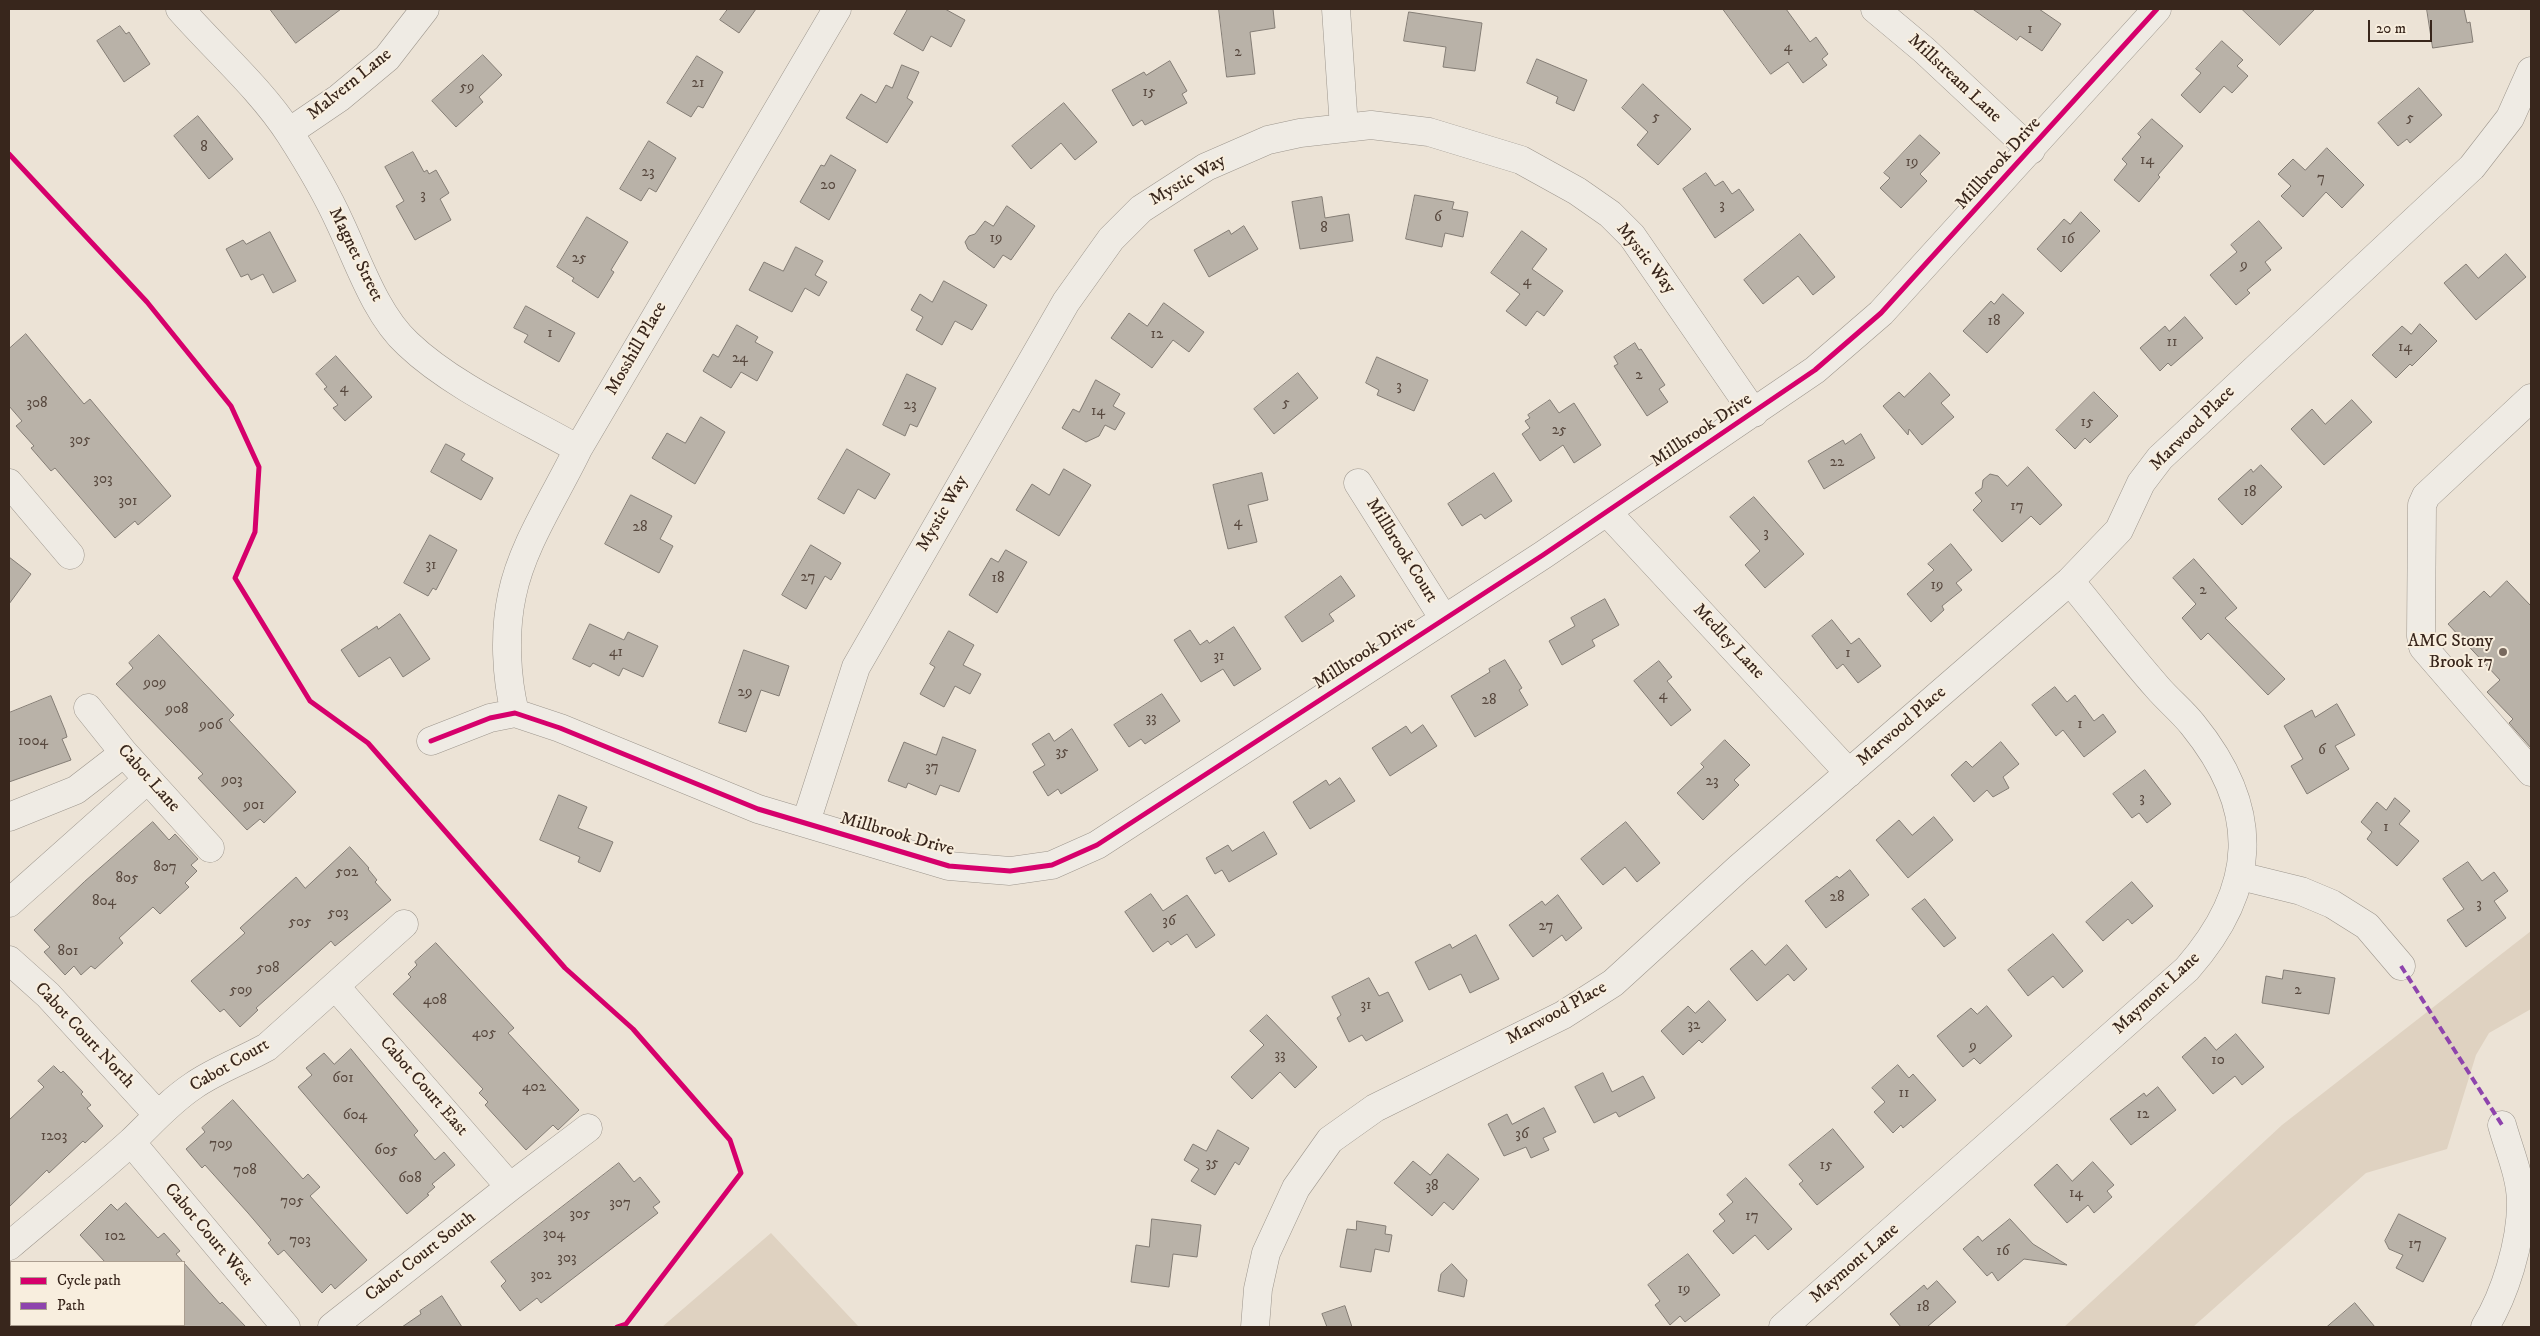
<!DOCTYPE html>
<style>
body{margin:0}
#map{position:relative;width:2540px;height:1336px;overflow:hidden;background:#ece3d6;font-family:"IM FELL DW Pica",serif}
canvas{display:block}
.frame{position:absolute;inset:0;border:10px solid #38261c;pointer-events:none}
.legend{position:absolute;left:10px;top:1261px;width:175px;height:65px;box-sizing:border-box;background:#f8eede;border:1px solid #ab9e90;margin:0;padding:6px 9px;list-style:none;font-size:15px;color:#38261c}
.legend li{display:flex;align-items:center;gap:10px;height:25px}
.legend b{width:25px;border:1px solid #ab9e90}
.scale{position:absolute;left:2368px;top:20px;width:64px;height:22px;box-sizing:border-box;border:2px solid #38261c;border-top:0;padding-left:6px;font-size:15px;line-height:18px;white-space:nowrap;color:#38261c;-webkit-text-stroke:4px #f8eede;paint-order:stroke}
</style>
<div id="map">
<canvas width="2540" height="1336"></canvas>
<div class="frame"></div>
<ul class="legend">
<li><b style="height:6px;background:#d6006c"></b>Cycle path</li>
<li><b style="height:6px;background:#8e44ad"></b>Path</li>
</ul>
<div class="scale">20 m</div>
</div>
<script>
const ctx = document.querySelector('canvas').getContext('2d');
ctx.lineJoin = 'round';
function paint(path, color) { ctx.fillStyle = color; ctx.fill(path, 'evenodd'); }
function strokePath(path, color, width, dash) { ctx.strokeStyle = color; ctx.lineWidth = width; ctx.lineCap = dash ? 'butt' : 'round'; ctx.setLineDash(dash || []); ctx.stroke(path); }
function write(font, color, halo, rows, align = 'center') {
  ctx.font = font + ' "IM FELL DW Pica",serif'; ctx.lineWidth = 4; ctx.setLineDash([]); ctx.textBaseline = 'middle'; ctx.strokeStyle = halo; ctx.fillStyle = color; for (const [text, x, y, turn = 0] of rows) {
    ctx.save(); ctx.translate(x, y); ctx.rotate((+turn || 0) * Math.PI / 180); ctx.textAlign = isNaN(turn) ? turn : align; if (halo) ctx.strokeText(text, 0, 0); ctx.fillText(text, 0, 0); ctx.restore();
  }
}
const green = new Path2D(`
 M2531,931v78l-42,24 -13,22 -29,94 -81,24 -173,154h-129l218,-202z
 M771,1233l88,94h-197z`);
const building = new Path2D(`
 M270,9h71l-45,34z
 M728,9h28l-17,24 -19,-13z
 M908,9h37l20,11 -14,27 -20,-11 -8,15 -29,-17z
 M1219,9h54l2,19 -25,4 5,42 -28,3z
 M1723,9h63l24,33 6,-5 12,17 -6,5 5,6 -24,18 -15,-21 -17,12z
 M1973,9h66l22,15 -19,27 -22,-15 -3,4z
 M2242,9h73l-35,36z
 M2427,9h37l3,14 3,-1 3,20 -40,6z
 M1409,12l73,11 -7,48 -32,-4 3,-20 -42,-6z
 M120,26l6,8 3,-2 21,32 -26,18 -27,-41z
 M2222,41l21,19 -6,6 11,10 -16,17 -8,-7 -24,27 -19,-18 20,-22 -5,-4z
 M483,55l19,20 -23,22 4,5 -27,25 -24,-26z
 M697,56l26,16 -20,36 -5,-2 -7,11 -24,-14z
 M1537,59l50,21 -13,31 -18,-8 2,-6 -31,-14z
 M1170,61l17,30 -5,3 5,9 -42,22 -3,-5 -9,6 -21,-36 32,-18 2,3z
 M902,65l17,7 -12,26 6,4 -26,41 -41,-25 15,-24 15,9 10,-18 6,3z
 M1643,84l48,45 -33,36 -21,-20 11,-13 -26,-24z
 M2419,88l23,27 -32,28 -3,-4 -9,7 -20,-23z
 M1064,103l33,39 -22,18 -14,-17 -30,26 -19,-23z
 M198,116l35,43 -24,20 -35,-43z
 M2152,119l31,27 -25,29 2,2 -21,25 -25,-22 13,-16 -5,-5 19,-22 -3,-3z
 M1920,135l20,18 -20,21 7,7 -26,27 -21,-20 10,-10 -6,-5z
 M649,141l27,17 -20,34 -7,-4 -8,13 -21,-12z
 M2327,148l37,37 -22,23 -16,-16 -23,25 -22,-21 10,-10 -13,-12 15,-15 12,11z
 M413,152l11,20 3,-2 2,4 7,-4 13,23 -9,6 11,21 -36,20 -19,-34 8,-5 -19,-34z
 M831,155l25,15 -27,50 -29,-18 21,-37 3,1z
 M1706,173l9,13 8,-5 9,13 7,-5 15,21 -39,28 -32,-49z
 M1415,195l39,7 -2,7 16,3 -5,25 -18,-4 -3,14 -36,-8z
 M1322,197l3,21 24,-4 4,27 -53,8 -8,-47z
 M1007,206l28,20 -24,34 -8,-5 -9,13 -26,-19 -3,-7 4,-6 6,-2 10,-13 8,5z
 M2081,212l19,19 -39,41 -24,-23 27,-30 6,5z
 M587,217l41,25 -17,28 3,2 -16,26 -26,-17 2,-3 -17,-11z
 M2259,221l23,27 -17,14 6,8 -24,20 3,3 -14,12 -26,-30 27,-23 -6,-7z
 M1244,226l14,23 -49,28 -15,-27 35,-20 2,4z
 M1522,231l25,18 -15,20 31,22 -19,25 -7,-5 -11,15 -20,-15 14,-17 -29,-21z
 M270,232l26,49 -23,12 -10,-19 -12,6 -3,-6 -7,3 -15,-28 17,-9 3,4z
 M1800,234l35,43 -22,18 -15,-19 -35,28 -19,-24z
 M796,247l27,14 -8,14 12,7 -8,14 -14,-8 -13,24 -43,-22 15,-28 19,9z
 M2506,254l20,23 -50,43 -32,-37 22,-19 12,14z
 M944,281l43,24 -15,25 -17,-9 -13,24 -26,-15 7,-13 -12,-7 9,-16 12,8z
 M2003,294l21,19 -37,40 -24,-22 28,-30 3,3z
 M1164,303l40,29 -15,20 -16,-12 -21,28 -41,-30 18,-25 18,13z
 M526,306l49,27 -16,29 -35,-20 4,-7 -14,-7z
 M2185,317l18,21 -32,28 -3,-3 -8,8 -20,-23 25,-22 4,5z
 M2420,324l17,17 -25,25 -2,-2 -14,14 -24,-23 30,-29 9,8z
 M737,325l21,12 -3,5 18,10 -16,29 -16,-9 -10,16 -28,-17 10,-17 5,3z
 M26,334l58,70 6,-5 81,97 -33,29 -3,-4 -20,17 -60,-70 -4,3 -20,-23 3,-2 -18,-20 6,-5 -13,-15v-57z
 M1635,343l4,7 2,-1 24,36 -6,4 9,13 -21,14 -33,-50 4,-2 -4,-7z
 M336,356l36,41 -27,24 -12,-13 5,-3 -14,-16 3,-2 -11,-13z
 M1377,357l51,23 -14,31 -37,-16 2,-5 -13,-7z
 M1298,373l20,25 -44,36 -20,-25z
 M1930,373l20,22 -9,8 13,14 -32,28 -13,-16 -1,6 -25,-29 16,-14 5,5z
 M907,374l29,14 -19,39 -7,-3 -5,12 -22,-11z
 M1096,380l24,14 -7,12 12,7 -10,17 -10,-5 -6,11 -13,6 -24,-14 11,-19 6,3z
 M2094,392l24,24 -28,27 -5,-5 -10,11 -19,-19z
 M1550,400l9,13 15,-10 27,42 -27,18 -11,-18 -23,16 -18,-27 8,-6 -5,-7 5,-3 -2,-3z
 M2352,400l20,22 -48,43 -33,-36 21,-20 13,15z
 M701,417l24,15 -30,52 -43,-26 15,-25 18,10z
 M1861,434l14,24 -51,31 -16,-28 35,-21 2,4z
 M446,444l19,10 -4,6 32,18 -12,22 -50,-28z
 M847,449l43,25 -15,25 -17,-10 -14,25 -26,-15z
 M2261,465l21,22 -40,38 -24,-26 33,-30 2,3z
 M2028,467l34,38 -22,20 -9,-9 -29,26 -29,-32 9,-9 -7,-8 7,-5 1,-8 7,-6 8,2 9,10z
 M1064,469l27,16 -32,51 -43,-26 16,-26 17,11z
 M1262,473l6,27 -20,5 9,37 -29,7 -15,-64z
 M1494,473l18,28 -27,18 -4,-5 -19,12 -14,-22z
 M631,495l41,21 -12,23 13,7 -14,27 -54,-29z
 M1754,497l50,57 -39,34 -20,-23 15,-14 -30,-34z
 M430,535l27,15 -21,40 -3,-2 -5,8 -24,-13z
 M1951,544l21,26 -16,13 6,7 -20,16 2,4 -13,12 -24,-28 27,-24 -6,-6z
 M811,545l30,18 -10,17 -6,-4 -19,33 -24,-14z
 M1006,550l21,12 -30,51 -28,-18 22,-37 7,4z
 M9,557l22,17 -22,30z
 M2194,559l43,49 -12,10 60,61 -17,16 -60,-62 -7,7 -19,-22 14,-14 -23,-26z
 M1341,576l14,20 -26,18 5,7 -32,21 -17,-25z
 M2507,581l24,25v142l-22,-25 4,-4 -26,-27 13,-12 -52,-56 36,-33 6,6z
 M1605,599l14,26 -27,15 3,6 -33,19 -13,-24 26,-15 -4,-8z
 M400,614l30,45 -27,18 -13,-20 -31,20 -18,-27 36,-24 1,3z
 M1832,620l19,24 8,-6 22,28 -23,17 -15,-19 -6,5 -25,-33z
 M590,624l34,16 4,-8 30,14 -15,31 -20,-9 -4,8 -26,-13 -3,4 -17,-8z
 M1234,627l27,42 -27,17 -11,-17 -22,13 -27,-42 16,-10 10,15 7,-5 2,3z
 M949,631l25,14 -11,20 18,9 -11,20 -15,-8 -11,21 -24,-13 15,-27 -5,-3z
 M159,635l75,80 -5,5 67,72 -32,31 -4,-4 -13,11 -49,-52 5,-4 -87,-90 17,-16 -4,-5z
 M744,650l45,16 -10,30 -18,-6 -15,42 -27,-9z
 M1505,660l17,28 -3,2 9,15 -53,32 -24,-41 39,-24 -1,-3z
 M1659,661l13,16 -5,4 24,29 -20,16 -37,-45z
 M2055,687l12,15 8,-7 19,26 9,-7 13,18 -32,25 -21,-27 -7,6 -24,-31z
 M1162,694l18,27 -35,23 -4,-5 -12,8 -15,-22z
 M51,696l14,34 2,7 -5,2 9,21 -62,22v-69z
 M2337,704l18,31 -20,11 14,23 -42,25 -16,-28 12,-7 -19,-33 28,-16 3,7z
 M1423,725l14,21 -47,30 -18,-28 34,-22 5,7z
 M1072,729l26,41 -37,24 -3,-5 -10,7 -15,-24 12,-7 -13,-21 17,-11 5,8z
 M943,737l33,13 -17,42 -19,-7 -4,10 -28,-12 -2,5 -18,-7 16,-39 32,13z
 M1725,740l25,25 -16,15 5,5 -36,35 -26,-27 27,-26 -3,-3z
 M2001,742l18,22 -16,13 6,11 -16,9 -6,-7 -13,12 -23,-27 15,-14 6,6z
 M2145,770l26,34 -24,19 -8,-10 -7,5 -19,-24z
 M1340,778l15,23 -45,28 -17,-27 33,-22 3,5z
 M559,795l28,12 -9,21 35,14 -13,30 -22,-10 2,-5 -40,-17z
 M2395,798l15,13 -11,13 20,17 -22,25 -30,-27 5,-7 -11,-10 16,-20 9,8z
 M1934,817l19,23 -45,38 -32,-38 23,-20 13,15z
 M153,822l16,18 6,-6 23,25 -7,6 6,6 -12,12 4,4 -29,27 -7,-7 -34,31 4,5 -28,26 -4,-3 -10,9 -7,-9 -9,9 -21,-23 6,-5 -16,-17 50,-48z
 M1626,822l34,41 -23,19 -12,-15 -22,18 -22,-26z
 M1264,832l13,22 -48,28 -7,-12 -7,4 -9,-16 22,-13 4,6z
 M350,847l19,21 -1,1 9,11 -2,2 16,18 -56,46 -4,-5 -75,67 2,2 -18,17 -16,-18 -4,3 -29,-31 54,-48 -5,-5 56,-51 9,11z
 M2468,862l14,19 12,-9 14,19 -14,10 12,17 -40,29 -19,-27 17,-11 -21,-30z
 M1850,870l19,25 -43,33 -21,-27 32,-25 2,2z
 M2132,882l21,24 -21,18 -4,-5 -25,22 -17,-19z
 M1151,894l12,17 24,-16 28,40 -19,13 -9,-14 -16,11 -3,-4 -15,11 -28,-40z
 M1558,895l24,33 -16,13 -4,-6 -29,22 -24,-32 33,-24 3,4z
 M1925,899l31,39 -12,9 -32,-38z
 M2053,934l30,37 -20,17 -10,-12 -25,20 -20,-26z
 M1476,935l23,44 -29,14 -9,-19 -32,16 -14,-28 35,-18 2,4z
 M436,943l78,85 -6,5 71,77 -21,20 -5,-5 -27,25 -41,-45 3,-3 -9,-9 4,-4 -90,-95 18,-17 -3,-3 9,-9 -2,-3z
 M1787,945l20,24 -13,12 -6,-7 -31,27 -27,-32 22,-19 13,15z
 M2284,970l51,8 -6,36 -67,-11 4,-27 16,3z
 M1369,978l10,18 9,-4 15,29 -37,20 -4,-6 -13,7 -12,-24 4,-3 -9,-18z
 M1709,1001l17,19 -24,23 -3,-3 -16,15 -22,-24 27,-25 7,7z
 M1987,1006l25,30 -32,28 -6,-6 -11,9 -26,-31 34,-28 6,6z
 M1267,1015l50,52 -22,21 -15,-16 -28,27 -21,-22 33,-32 -14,-14z
 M2236,1034l28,33 -22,18 -7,-9 -22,18 -31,-37 23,-20 11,13z
 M351,1049l67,82 -4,4 21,25 9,-8 11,13 -23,19 3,3 -8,7 2,1 -22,19 -109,-127 14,-12 -6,-7 18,-15 10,11z
 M1898,1065l11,13 4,-4 23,26 -33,28 -2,-3 -8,8 -19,-21 11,-10 -13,-14z
 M54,1066l7,7 2,-2 20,21 -2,2 10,11 -4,3 16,18 -18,17 -2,-2 -34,32 -2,-3 -38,37v-87l35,-33 -6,-6z
 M1603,1073l9,19 31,-16 12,22 -36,19 -3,-5 -22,11 -19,-36z
 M2158,1087l18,23 -45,35 -21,-26 34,-26 2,3z
 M233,1100l70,79 5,-5 12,13 -10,9 57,64 -32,29 -4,-5 -9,9 -38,-43 -6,5 -10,-12 3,-3 -23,-27 -43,-48 -3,3 -16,-19 19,-17 -3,-4z
 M1544,1108l12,24 -13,6 6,12 -18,8 -5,-11 -22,9 -16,-32 19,-10 5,10z
 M1833,1129l31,38 -47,38 -18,-21 4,-3 -14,-16z
 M1218,1130l31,18 -10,17 -4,-3 -20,33 -24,-14 8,-12 -15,-9 9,-16 13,7z
 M1448,1154l31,25 -26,31 -9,-8 -12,14 -38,-33 19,-22 17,14z
 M2093,1162l21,23 -7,6 5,6 -18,16 -6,-8 -21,18 -33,-38 23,-21 15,17z
 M619,1163l15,19 6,-5 20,25 -7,5 5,6 -117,90 -4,-5 -17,13 -19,-25 5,-5 -15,-19z
 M1746,1178l46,51 -24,21 -13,-15 -22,19 -20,-23 12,-10 -6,-7 14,-12 -6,-7z
 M126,1203l32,35 6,-5 16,18 -4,3 7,8h-78l-25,-27 31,-31 6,6z
 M2399,1214l47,24 -23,44 -27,-14 7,-13 -14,-6 -4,-8z
 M1152,1219l49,6 -4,32 -24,-3 -4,33 -38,-5 5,-37 13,2z
 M2010,1219l23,25 34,21 -43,-6 -26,22 -6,-9 -5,4 -24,-27 15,-13 4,5z
 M1357,1221l29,5 -1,8 7,1 -3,17 -14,-3 -4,23 -31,-5 7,-38 9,1z
 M1688,1254l32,41 -35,27 -5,-6 -10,9 -15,-20 5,-4 -12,-16z
 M184,1263l36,41 2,-2 24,25h-62z
 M1452,1264l15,16 -3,17 -26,-6 3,-17z
 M1937,1281l19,21 -29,25h-26l-11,-13 34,-29 3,4z
 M442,1296l20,31h-60l19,-13 -1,-3z
 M2355,1303l20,24h-48z
 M1345,1306l7,21h-25l-5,-13z`);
const minor = new Path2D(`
 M180,9c36,41 80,79 110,125 18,28 36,58 50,89 18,38 36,92 68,121 45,43 116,74 170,105
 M1336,9l8,119
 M1875,9l49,41 107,100
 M289,132l50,-34 48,-40 38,-49
 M2531,398l-105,98 -4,9 -1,131 2,11 108,125
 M9,483l61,72
 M1358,483l86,136
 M1607,512l242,261
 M88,708l36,45 86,95
 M515,713c-9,-36 -11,-81 -3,-118 10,-50 44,-100 66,-146l259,-440
 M431,741l59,-23 25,-5 45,15 198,81 191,57 61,5 42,-6 45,-20 446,-290 272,-185 66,-57 276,-304
 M9,817l67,-27 48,-37
 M806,822l50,-155 210,-365 45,-63 30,-30 65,-42 62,-27 32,-7 71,-8 58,7 92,28 56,31 33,23 22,22 122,177
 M2240,876l61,15 31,13 35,22 34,40
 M9,903l138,-123
 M9,960l39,35 110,120
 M336,987l174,200
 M131,1142l155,185
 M9,1246c40,-34 82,-68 122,-104 20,-19 38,-40 62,-56 23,-16 49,-25 74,-39l137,-123
 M332,1327l178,-140 78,-59
 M1255,1327l3,-38 8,-36 30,-65 34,-48 45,-32 188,-93 50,-32 126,-115 331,-287 49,-51 22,-47 19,-25 312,-291 38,-49 21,-47
 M1783,1327l404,-358c71,-81 75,-159 6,-244 -11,-14 -25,-25 -36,-38 -30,-34 -58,-71 -87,-106
 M2485,1327c20,-33 36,-84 36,-124 0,-26 -12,-53 -19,-78`);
const quiet = new Path2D(`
 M2401,966l101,159`);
const cycleway = new Path2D(`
 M9,154l138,148 84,104 28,61 -4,65 -20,46 75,123 58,42 197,225 68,61 97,111 11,33 -115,151 -9,3
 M431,741l59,-23 25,-5 45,15 198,81 191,57 61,5 42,-6 45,-20 446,-290 272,-185 66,-57 276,-304`);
const markers = [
 [2503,652,5,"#77685d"]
];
const numberNames = [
 ["1",2030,30],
 ["4",1788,48],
 ["2",1238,53],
 ["21",698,84],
 ["59",467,88],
 ["15",1149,93],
 ["5",1656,118],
 ["5",2410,119],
 ["8",204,148],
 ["14",2147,161],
 ["19",1912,163],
 ["23",648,173],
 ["7",2321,179],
 ["20",828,186],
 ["3",423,196],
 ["3",1722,206],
 ["6",1438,218],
 ["8",1324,229],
 ["19",996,239],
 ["16",2068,240],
 ["25",579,259],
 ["9",2244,266],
 ["4",1527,282],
 ["18",1994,322],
 ["1",550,334],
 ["12",1157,335],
 ["11",2172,343],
 ["14",2405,348],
 ["24",740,359],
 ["2",1639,376],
 ["3",1399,387],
 ["4",344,389],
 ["308",37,404],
 ["5",1286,404],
 ["23",910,406],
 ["14",1098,412],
 ["15",2087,423],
 ["25",1559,431],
 ["305",80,441],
 ["22",1837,463],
 ["303",103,480],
 ["18",2250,493],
 ["301",128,502],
 ["17",2017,507],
 ["4",1238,523],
 ["28",640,528],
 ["3",1766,534],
 ["31",431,566],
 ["27",808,578],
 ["18",998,579],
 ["19",1937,586],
 ["2",2203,591],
 ["41",616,653],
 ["1",1848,654],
 ["31",1219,657],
 ["909",155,684],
 ["29",745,693],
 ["4",1663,696],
 ["28",1489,701],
 ["908",177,710],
 ["33",1151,719],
 ["1",2080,725],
 ["906",211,726],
 ["1004",33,742],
 ["6",2322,751],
 ["35",1062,753],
 ["37",932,768],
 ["903",232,781],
 ["23",1712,782],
 ["3",2142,799],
 ["901",254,806],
 ["1",2386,828],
 ["807",165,868],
 ["502",347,873],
 ["805",127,879],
 ["28",1837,898],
 ["804",104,902],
 ["3",2479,905],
 ["503",338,914],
 ["36",1169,922],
 ["505",300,923],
 ["27",1546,927],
 ["801",68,952],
 ["508",268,969],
 ["509",241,991],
 ["2",2298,991],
 ["408",435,1001],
 ["31",1366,1006],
 ["32",1694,1026],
 ["405",484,1034],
 ["9",1973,1047],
 ["33",1280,1056],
 ["10",2218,1061],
 ["601",343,1079],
 ["402",534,1088],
 ["11",1904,1094],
 ["12",2143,1115],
 ["604",355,1116],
 ["36",1522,1135],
 ["1203",54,1137],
 ["709",221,1145],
 ["605",386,1151],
 ["35",1212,1164],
 ["15",1826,1166],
 ["708",245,1171],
 ["608",410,1179],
 ["38",1432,1187],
 ["14",2076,1194],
 ["705",292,1202],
 ["307",620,1204],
 ["305",580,1215],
 ["17",1752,1217],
 ["304",554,1235],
 ["102",115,1237],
 ["703",300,1241],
 ["17",2415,1245],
 ["16",2003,1252],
 ["303",567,1259],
 ["302",541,1276],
 ["19",1684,1290],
 ["18",1923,1308]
];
const streetNames = [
 ["Millstream Lane",1954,79,43],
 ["Malvern Lane",350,85,-39],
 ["Millbrook Drive",1999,164,-48],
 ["Mystic Way",1188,181,-30],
 ["Magnet Street",355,255,64],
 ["Mystic Way",1645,259,52],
 ["Mosshill Place",637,349,-60],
 ["Marwood Place",2193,429,-45],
 ["Millbrook Drive",1702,431,-34],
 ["Mystic Way",943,514,-60],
 ["Millbrook Court",1401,551,58],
 ["Medley Lane",1728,642,47],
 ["Millbrook Drive",1365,654,-33],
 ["Marwood Place",1902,727,-41],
 ["Cabot Lane",148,779,48],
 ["Millbrook Drive",897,835,16],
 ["Maymont Lane",2157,994,-43],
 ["Marwood Place",1557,1014,-29],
 ["Cabot Court North",84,1036,47],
 ["Cabot Court",230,1066,-30],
 ["Cabot Court East",423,1087,49],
 ["Cabot Court West",208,1235,50],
 ["Cabot Court South",421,1257,-38],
 ["Maymont Lane",1855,1264,-41]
];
const poiNames = [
 ["AMC Stony",2493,642],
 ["Brook 17",2493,663]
];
paint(green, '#dfd2c1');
paint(building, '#b9b2a8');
strokePath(building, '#847d75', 1);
strokePath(minor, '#9d968d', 29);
strokePath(minor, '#efebe4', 28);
strokePath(quiet, '#8e44ad', 4, [8, 4]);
strokePath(cycleway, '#d6006c', 5);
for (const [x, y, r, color] of markers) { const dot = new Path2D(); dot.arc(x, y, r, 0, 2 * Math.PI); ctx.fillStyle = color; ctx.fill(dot); strokePath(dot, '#f8eede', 2); }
write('15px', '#58493f', null, numberNames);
write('18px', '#38261c', '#f8eede', streetNames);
write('18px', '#38261c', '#f8eede', poiNames, 'right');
</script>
